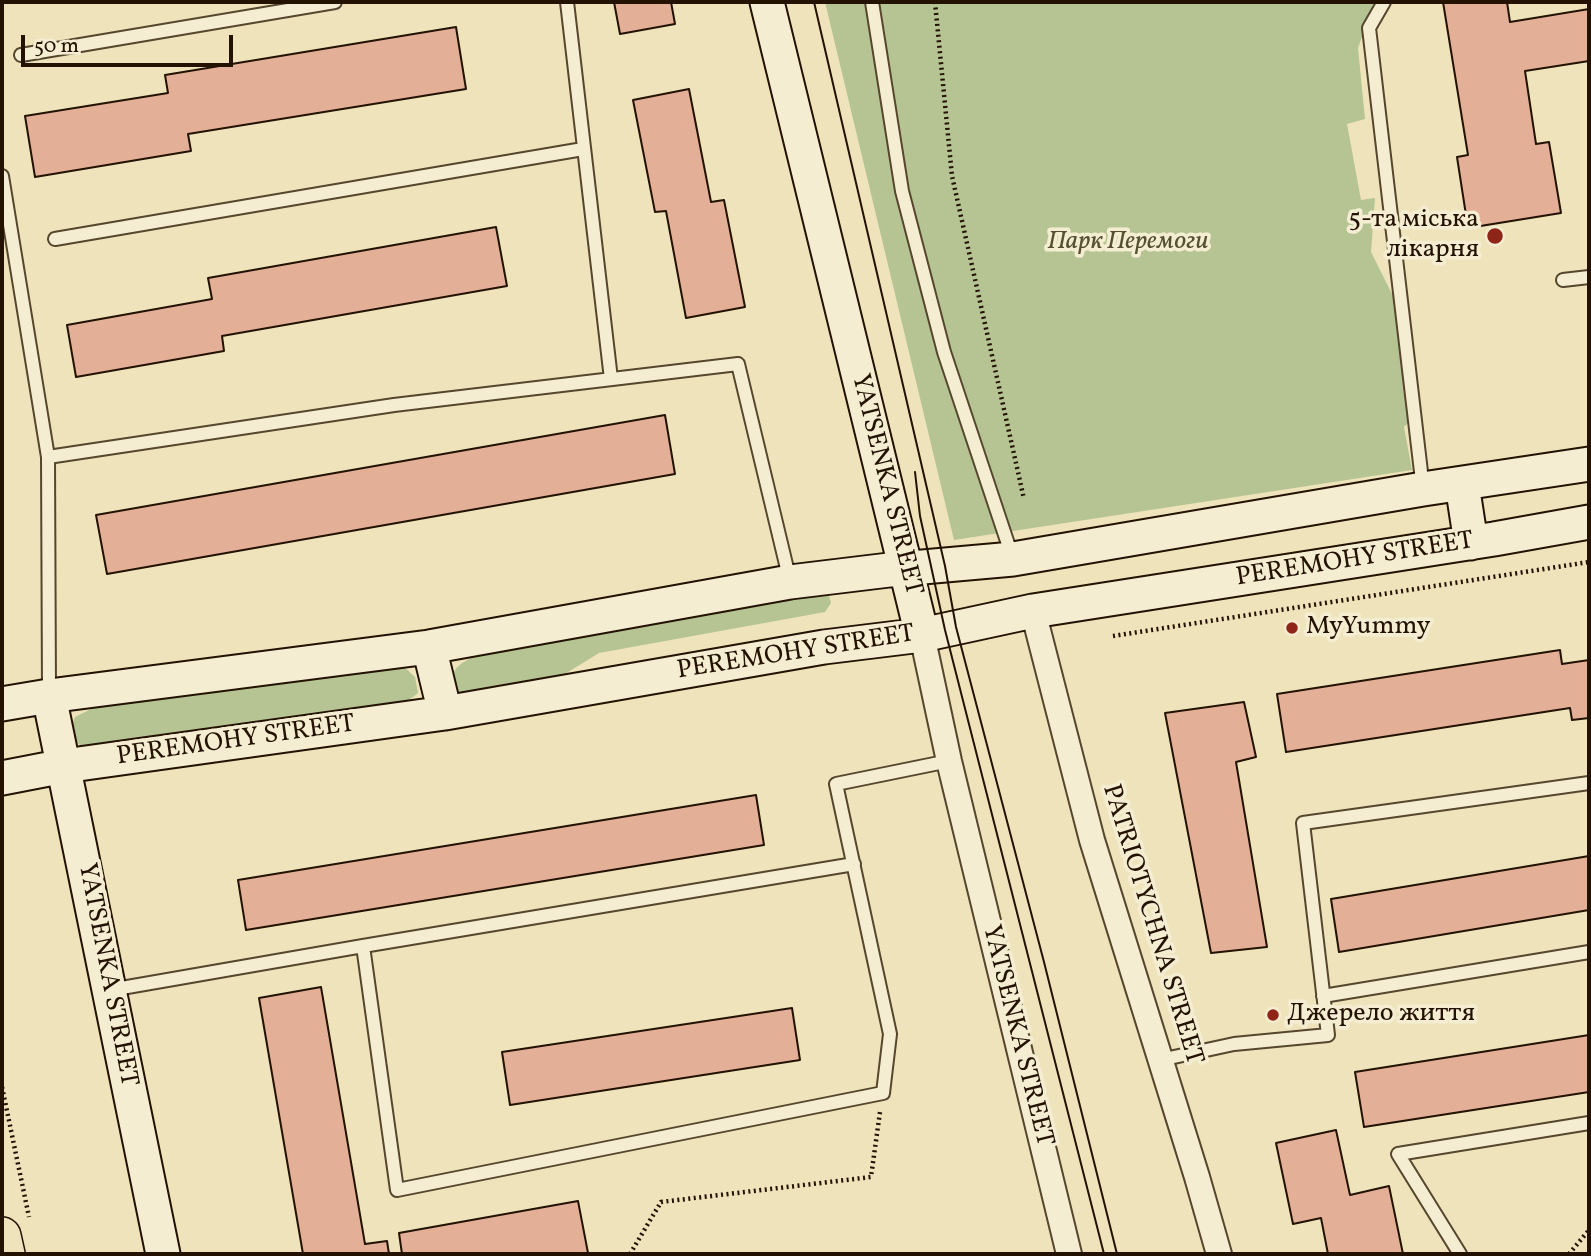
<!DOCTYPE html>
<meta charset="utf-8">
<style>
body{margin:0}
#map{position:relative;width:1591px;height:1256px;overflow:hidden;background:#eee3ba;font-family:Vollkorn,serif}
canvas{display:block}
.frame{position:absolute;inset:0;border:4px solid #231200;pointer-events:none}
.scale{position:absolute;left:21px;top:35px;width:212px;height:32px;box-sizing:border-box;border:4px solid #231200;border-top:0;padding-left:9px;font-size:21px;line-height:24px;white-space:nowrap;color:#231200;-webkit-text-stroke:5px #f4edd2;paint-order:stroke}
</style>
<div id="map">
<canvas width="1591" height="1256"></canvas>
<div class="frame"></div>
<div class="scale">50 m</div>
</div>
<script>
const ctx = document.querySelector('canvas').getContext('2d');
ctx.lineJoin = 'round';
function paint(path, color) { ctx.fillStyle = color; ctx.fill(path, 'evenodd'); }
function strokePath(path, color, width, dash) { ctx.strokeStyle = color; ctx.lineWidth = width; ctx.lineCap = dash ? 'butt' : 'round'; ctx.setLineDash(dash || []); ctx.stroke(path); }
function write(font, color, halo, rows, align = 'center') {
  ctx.font = font + ' Vollkorn,serif'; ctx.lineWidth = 7; ctx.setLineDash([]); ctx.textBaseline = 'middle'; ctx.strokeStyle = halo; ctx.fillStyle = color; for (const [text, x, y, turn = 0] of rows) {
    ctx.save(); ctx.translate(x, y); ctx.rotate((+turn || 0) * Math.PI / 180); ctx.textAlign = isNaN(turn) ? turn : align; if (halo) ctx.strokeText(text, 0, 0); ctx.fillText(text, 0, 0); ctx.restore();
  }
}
const green = new Path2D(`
 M825,2h549l-16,46 7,71 -18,5 14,76 14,-2 -4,54 38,76 2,92 -7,7 8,43 -458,70z
 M820,590l9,6 2,7 -6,9 -226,41 -52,32 -86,9c-15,-17 -8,-27 10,-36z
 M402,665l13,12 3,16 -14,11 -310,43 -13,-1c-12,-10 -11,-15 -6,-29l18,-9z`);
const building = new Path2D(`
 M614,2h57l4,22 -55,10z
 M1443,2h64l3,20 79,-13v52l-64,10 11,73 13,-2 12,71 -93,15 -11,-71 11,-2z
 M456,27l10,62 -278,45 3,17 -156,26 -10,-61 143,-23 -3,-18z
 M689,89l22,113 13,-2 21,107 -59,11 -20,-107 -11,1 -22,-112z
 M496,227l11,59 -285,50 2,15 -148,26 -9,-52 145,-26 -4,-21z
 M665,415l10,59 -568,100 -11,-59z
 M1560,650l2,14 27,-4v58l-17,2 -2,-12 -284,44 -9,-58z
 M1244,702l12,55 -20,5 31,185 -56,6 -46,-240z
 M756,795l8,50 -518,85 -8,-50z
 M1589,856v54l-250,42 -8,-53z
 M321,987l44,257 22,-3 2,13h-86l-44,-256z
 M792,1008l8,52 -290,45 -8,-53z
 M1589,1035v57l-225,35 -9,-55z
 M1336,1130l14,65 39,-9 14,68h-75l-7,-36 -28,6 -17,-81z
 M578,1201l10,52 -186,1 -3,-21z`);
const path = new Path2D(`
 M935,2l17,174 72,323
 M1113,636l476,-74
 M2,1087l27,130
 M630,1254l31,-52 210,-25 9,-65
 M1569,1254l20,-24`);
const lane = new Path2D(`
 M567,2l44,377
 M872,2l30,189 42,161 69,207
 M1384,2l-15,26 54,461
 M21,55l314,-53
 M2,176l46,281 1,236
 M55,239l528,-90
 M1563,280l26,-3
 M48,457l346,-52 344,-41 52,217
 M363,946l491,-82
 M110,990l253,-44 34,244 486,-97 7,-59 -54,-250 113,-23
 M1323,996l266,-44
 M1160,1060l74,-16 94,-9 -25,-212 286,-40
 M1460,1254l-62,-100 191,-31`);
const street = new Path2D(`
 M1033,611l59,229 105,337 22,77
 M922,635l27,126 120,493`);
const secondary = new Path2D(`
 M767,2l155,633
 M1462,484l9,59
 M429,647l16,66
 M49,696l114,558
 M2,704l47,-8 380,-49 361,-65 99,-12 124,-11 410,-70 166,-25
 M2,778l62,-12 381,-53 379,-66 98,-12 111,-24 461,-72 95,-17`);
const primary = new Path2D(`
 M2,1236l4,18`);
const tram = new Path2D(`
 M814,2l131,564 11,61 88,335 73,292
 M915,472l5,44 25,114 159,624`);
const markers = [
 [1495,236,9,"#8f2418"],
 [1292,628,7,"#8f2418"],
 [1273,1015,7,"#8f2418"]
];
const poiNames = [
 ["5-та міська",1479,221,"right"],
 ["лікарня",1479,251,"right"],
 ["MyYummy",1306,628],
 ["Джерело життя",1287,1015]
];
const parkNames = [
 ["Парк Перемоги",1128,243]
];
const streetNames = [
 ["YATSENKA STREET",885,485,76],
 ["PEREMOHY STREET",1355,561,-9],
 ["PEREMOHY STREET",796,654,-9],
 ["PEREMOHY STREET",236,742,-8],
 ["PATRIOTYCHNA STREET",1151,925,73],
 ["YATSENKA STREET",106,975,79],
 ["YATSENKA STREET",1016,1036,76]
];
paint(green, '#b5c492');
paint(building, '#e3af96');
strokePath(building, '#231200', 2);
strokePath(lane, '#56462e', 16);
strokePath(street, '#56462e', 28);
strokePath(secondary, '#231200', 37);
strokePath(primary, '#231200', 40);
strokePath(path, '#231200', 4.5, [2, 3.5]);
strokePath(lane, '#f4edd2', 12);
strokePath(street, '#f4edd2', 24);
strokePath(secondary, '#f4edd2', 33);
strokePath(primary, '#eee3ba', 37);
strokePath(tram, '#231200', 2);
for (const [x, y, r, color] of markers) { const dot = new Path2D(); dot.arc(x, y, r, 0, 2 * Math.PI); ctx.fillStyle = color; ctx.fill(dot); strokePath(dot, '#f4edd2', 2.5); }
write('26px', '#231200', '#f4edd2', poiNames, 'left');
write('italic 26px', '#565033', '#f4edd2', parkNames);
write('26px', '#231200', '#f4edd2', streetNames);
</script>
